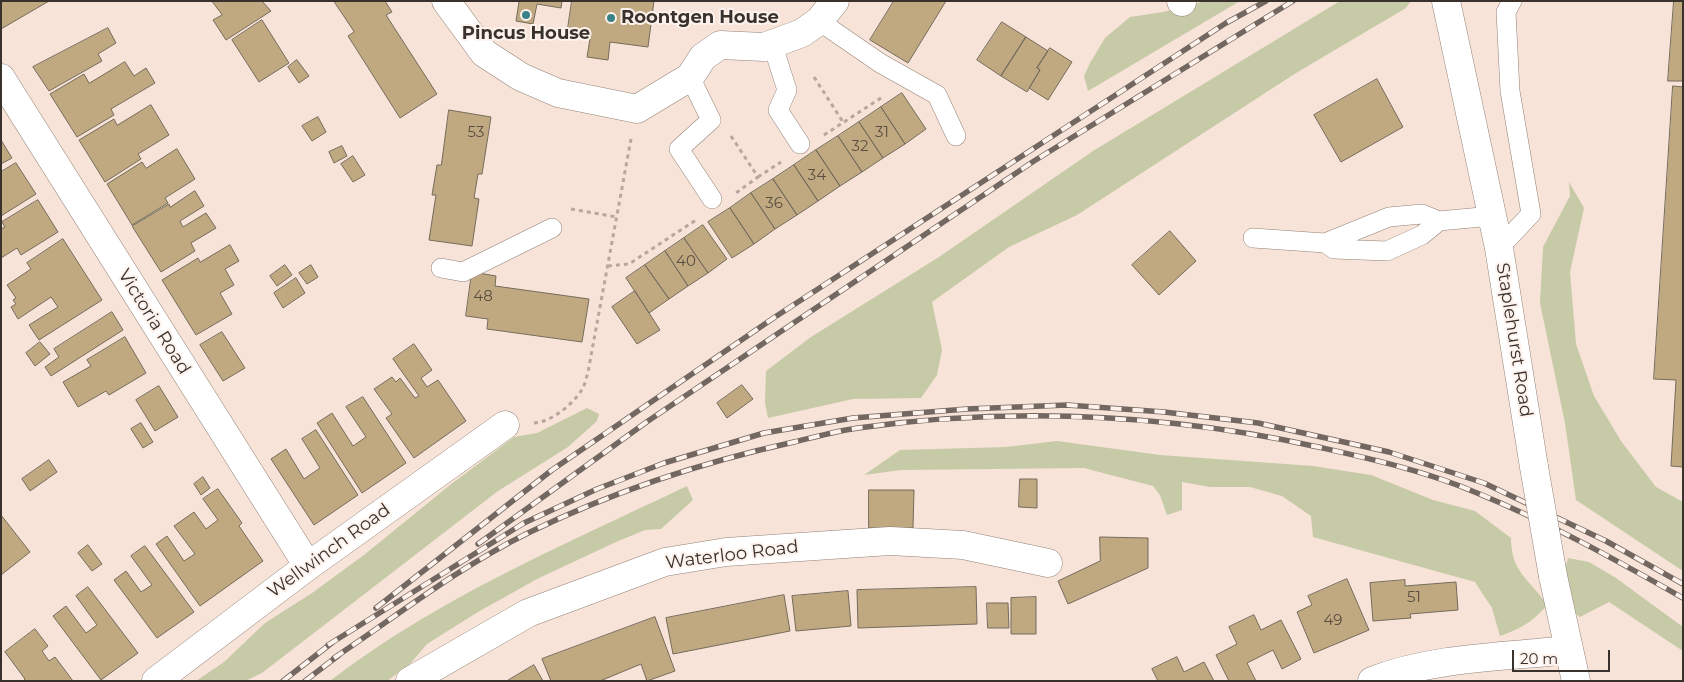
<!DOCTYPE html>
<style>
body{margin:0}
#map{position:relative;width:1684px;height:682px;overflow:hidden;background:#f7e3d8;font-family:Montserrat,sans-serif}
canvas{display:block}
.frame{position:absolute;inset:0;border:2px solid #38312c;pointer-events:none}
.scale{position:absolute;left:1512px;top:650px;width:98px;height:22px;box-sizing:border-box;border:2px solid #38312c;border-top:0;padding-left:6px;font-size:15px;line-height:18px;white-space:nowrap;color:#38312c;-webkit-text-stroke:4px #fef2ec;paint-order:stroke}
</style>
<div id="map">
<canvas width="1684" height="682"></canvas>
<div class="frame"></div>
<div class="scale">20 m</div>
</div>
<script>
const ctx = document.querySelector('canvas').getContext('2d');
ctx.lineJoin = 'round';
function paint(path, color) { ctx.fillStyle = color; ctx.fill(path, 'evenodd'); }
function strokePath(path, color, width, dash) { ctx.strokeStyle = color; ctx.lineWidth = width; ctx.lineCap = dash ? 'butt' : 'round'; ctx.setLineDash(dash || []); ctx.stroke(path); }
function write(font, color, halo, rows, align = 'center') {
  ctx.font = font + ' Montserrat,sans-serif'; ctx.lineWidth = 4; ctx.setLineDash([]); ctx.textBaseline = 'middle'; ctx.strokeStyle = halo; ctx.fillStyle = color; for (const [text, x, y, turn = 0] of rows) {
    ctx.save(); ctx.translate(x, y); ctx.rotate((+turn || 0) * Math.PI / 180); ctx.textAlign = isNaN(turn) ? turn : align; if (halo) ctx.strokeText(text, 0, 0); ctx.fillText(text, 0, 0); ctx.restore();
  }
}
const green = new Path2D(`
 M1206,1h34l-152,90 -4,-15 6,-13 15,-25 25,-21 33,-5z
 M1340,1h71l-5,7 -110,65 -219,142 -68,32 -77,55 10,48 -5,25 -16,23 -68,1 -85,19 -3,-15 1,-32 45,-34 128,-80 154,-106z
 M1569,182l15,26 -14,64 6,72 18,52 27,45 35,46 27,15v69l-107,-71 -11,-77 -25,-120 3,-56 27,-51z
 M587,408l12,6 -2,7 -29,26 -70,44 -236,182 -17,8h-49l28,-19 41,-39 47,-30 52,-38 86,-70 64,-48 23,-4z
 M1057,441l103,14 153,11 58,9 62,25 42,11 36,27c0,35 18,40 36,67 -14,17 -27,24 -47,31l-8,-28 -17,-26 -162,-45 -2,-21 -29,-20 -32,-9h-40l-28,-5v28l-15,5 -7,-20 -7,-9 -69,-18 -183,2 -37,5 36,-25 106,-3z
 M687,486l6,14 -32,29 -16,1 -29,12 -79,37 -59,33 -51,32 -17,20 -23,17h-57c109,-84 234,-136 357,-195z
 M1568,558l21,4 27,16 67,49v24l-74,-49 -29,15 -17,-13v-28z`);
const building = new Path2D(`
 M1,1h48l-48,28z
 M212,1h50l9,10 -45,29 -13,-20 9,-5z
 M334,1h51l7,11 -6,3 51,79 -37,24 -52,-82 6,-4z
 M514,1h48l-1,7 -24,-4 -4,20 -17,-3 3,-19z
 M572,1h82l-6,46 -38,-5 -2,18 -21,-3 3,-18 -23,-4z
 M894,1h52l-38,62 -38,-23z
 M1674,1h9v80h-15z
 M262,20l27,43 -30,19 -27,-42z
 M1002,22l24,15 -25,39 -24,-16z
 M108,28l8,15 -18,11 4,7 -53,30 -16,-24z
 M1026,37l22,14 -11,17 3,2 -13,22 -26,-16z
 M1050,48l22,14 -24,38 -19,-12 11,-18 -3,-2z
 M297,60l12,16 -10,7 -11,-16z
 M125,62l9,14 12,-8 9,15 -44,26 3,6 -37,22 -27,-43 34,-20 5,9z
 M1377,79l26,48 -62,35 -27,-47z
 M1673,86l10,1v380l-12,-1 5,-86 -22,-1z
 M902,93l24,36 -21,15 -24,-37z
 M151,105l18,30 -31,19 3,5 -36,23 -26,-42 35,-21 3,6z
 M881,107l24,37 -22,14 -24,-36z
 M449,110l42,7 -9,57h-4l-4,24 5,1 -7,47 -43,-6 7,-45h-4l5,-30h4z
 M318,117l8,15 -14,9 -10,-15z
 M859,122l24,36 -21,14 -24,-36z
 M838,136l24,36 -22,14 -24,-36z
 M1,140l11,18 -11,6z
 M342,146l5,10 -13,7 -5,-11z
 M177,149l18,30 -30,19 3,5 -36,22 -25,-41 35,-22 4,6z
 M816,150l24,36 -22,15 -24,-36z
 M353,156l12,19 -12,7 -12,-18z
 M16,163l20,31 -35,22v-44z
 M794,165l24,36 -21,14 -24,-36z
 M773,179l24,36 -22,14 -24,-36z
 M195,191l9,15 -24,15 3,6 23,-14 10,15 -25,15 4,8 -34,21 -29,-46 37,-22 1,3z
 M751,193l24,36 -21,15 -24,-36z
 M38,200l20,32 -37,23 -4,-7 -16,10v-29l4,-2 -3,-5z
 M730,208l24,36 -22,14 -24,-36z
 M703,225l24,34 -19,14 -24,-35z
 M1170,231l26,30 -37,34 -27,-30z
 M684,238l24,35 -20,13 -23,-35z
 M63,239l39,61 -63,40 -10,-15 29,-18 -7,-10 -33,22 -7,-12 5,-3 -3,-4 3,-2 -9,-13 24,-16 -4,-6z
 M230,245l9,16 -14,8 9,16 -14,8 12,21 -36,21 -34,-55 36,-22 2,4z
 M665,251l23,35 -19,13 -24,-34z
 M285,265l7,10 -15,11 -7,-10z
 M311,265l7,12 -11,7 -8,-11z
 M645,265l24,34 -20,14 -23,-35z
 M472,272l24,4 -1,10 94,13 -7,43 -95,-13 1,-10 -22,-3z
 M296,278l9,15 -22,15 -9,-15z
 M635,291l25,39 -23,14 -25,-37z
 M112,312l11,18 -72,46 -6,-9 14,-10 -5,-8z
 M222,332l23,36 -22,13 -23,-36z
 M125,337l21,36 -37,22 -3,-4 -28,16 -15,-25 28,-16 -4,-6z
 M40,342l10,12 -15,12 -9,-13z
 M414,344l18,26 -11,8 6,9 11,-7 28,41 -52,37 -28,-40 6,-4 -18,-25 18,-12 4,5 4,-4 15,20 4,-2 -26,-37z
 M742,385l11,14 -26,19 -10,-15z
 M159,386l19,31 -23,14 -19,-31z
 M363,397l43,66 -44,30 -45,-70 15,-10 21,33 13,-9 -20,-30z
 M141,423l12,19 -10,6 -12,-19z
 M316,430l42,65 -44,30 -43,-66 15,-10 18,30 16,-11 -18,-29z
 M49,460l8,12 -27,19 -8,-12z
 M203,477l7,11 -9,7 -7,-11z
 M1020,479h17v29l-18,-1z
 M218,489l24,34 -3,3 24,35 -63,45 -44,-62 11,-8 17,25 11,-7 -21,-28 20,-14 12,17 12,-9 -15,-21z
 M869,490h45l-1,38h-44z
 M1,515l29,37 -29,23z
 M1100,537l48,1v30l-80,36 -10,-23 42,-20z
 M88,545l14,19 -10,7 -14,-18z
 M145,546l49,66 -37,26 -43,-58 12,-9 15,21 11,-7 -21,-29z
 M1347,579l22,51 -55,23 -17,-41 15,-7 -4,-9z
 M1405,580v6l51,-4 2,28 -48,4 1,4 -38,3 -3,-38z
 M88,587l50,66 -37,27 -48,-64 13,-10 20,27 11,-8 -21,-29z
 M976,587l1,37 -119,4 -1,-38z
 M848,591l3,35 -55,5 -4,-35z
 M784,595l6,36 -117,23 -7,-36z
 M1036,597v37h-25v-36z
 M987,603h21l1,25h-21z
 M1254,615l7,15 20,-10 20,39 -19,10 -9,-19 -26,13 9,18h-27l-13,-26 21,-11 -8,-17z
 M655,617l20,54 -28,10 -6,-17 -41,17h-49l-9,-22z
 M35,629l13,17 -6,5 7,10 6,-4 18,24h-50l2,-2 -20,-27z
 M1177,657l7,15 20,-10 10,19h-56l-6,-12z
 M534,665l9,16h-36z`);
const path = new Path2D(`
 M814,77l29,45
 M824,135l60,-39
 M731,136l27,41 -22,16
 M758,177l23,-15
 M571,209l46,8
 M608,266l21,-2 67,-44
 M534,423c17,-1 38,-18 47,-32 4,-5 5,-13 7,-19l43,-233`);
const lane = new Path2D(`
 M819,21l61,42 57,32 19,41
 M772,43l15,47 -9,20 22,34
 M690,77l21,43 -32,29 33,50
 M1253,238l72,5 9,6 53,2 35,-16 17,-14 53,-5
 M1325,243l64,-26 33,-3 17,7
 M1499,248l32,-34 -21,-123 -4,-79 6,-11
 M441,268l22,4 89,-44`);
const street = new Path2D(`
 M446,1l38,52 37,24 37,16 79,16 53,-32 13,-20 17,-12 44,2 38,-14 17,-12 16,-20
 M1181,1l1,1
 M1446,1l53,247 35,219
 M1,78l307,488
 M1553,576l23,105
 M156,681l152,-115 197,-141
 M410,681l118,-68 137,-51 61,-10 164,-11 73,4 85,18
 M1372,681c61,-24 132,-24 197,-31`);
const rail = new Path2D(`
 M478,544l170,-123 386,-260 259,-160
 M376,608l176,-138 223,-153 451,-294 40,-22
 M328,645l196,-122 73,-34 67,-26 100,-30 89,-15 114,-9 100,-4 97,7 94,11 131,29 95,31 122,58 77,43
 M334,658c64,-43 125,-91 194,-125 84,-41 175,-71 266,-91 21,-5 43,-11 64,-14 152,-21 309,-14 460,19 53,12 108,24 159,46 71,29 139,67 206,105
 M283,681l50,-39
 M305,681l34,-26`);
const streetBridge = new Path2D(`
 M1534,467l19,109`);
const markers = [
 [526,15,5,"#3a8288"],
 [611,18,5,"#3a8288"]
];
const numberNames = [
 ["53",476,133],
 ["31",882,133],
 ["32",860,147],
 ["34",817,176],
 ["36",774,204],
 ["40",686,262],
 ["48",483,297],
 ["51",1414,598],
 ["49",1333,621]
];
const poiNames = [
 ["Roontgen House",621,18],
 ["Pincus House",526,34,"center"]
];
const streetNames = [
 ["Victoria Road",154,322,58],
 ["Staplehurst Road",1514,340,81],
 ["Wellwinch Road",329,551,-36],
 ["Waterloo Road",732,555,-7]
];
paint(green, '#c6caa7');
paint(building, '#c0a981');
strokePath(building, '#746b5b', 1);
strokePath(lane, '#938278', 20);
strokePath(street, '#938278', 29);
strokePath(path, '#b7a79e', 3, [4, 4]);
strokePath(lane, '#fff', 19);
strokePath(street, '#fff', 28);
strokePath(rail, '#736861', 5.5);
strokePath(rail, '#fef2ec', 4, [11]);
strokePath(streetBridge, '#938278', 29, []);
strokePath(streetBridge, '#fff', 28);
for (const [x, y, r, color] of markers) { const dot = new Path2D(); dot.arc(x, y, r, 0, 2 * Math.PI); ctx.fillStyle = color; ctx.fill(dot); strokePath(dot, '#fef2ec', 2); }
write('15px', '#5a4f41', null, numberNames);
write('bold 18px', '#38312c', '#fef2ec', poiNames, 'left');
write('18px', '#38312c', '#fef2ec', streetNames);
</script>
